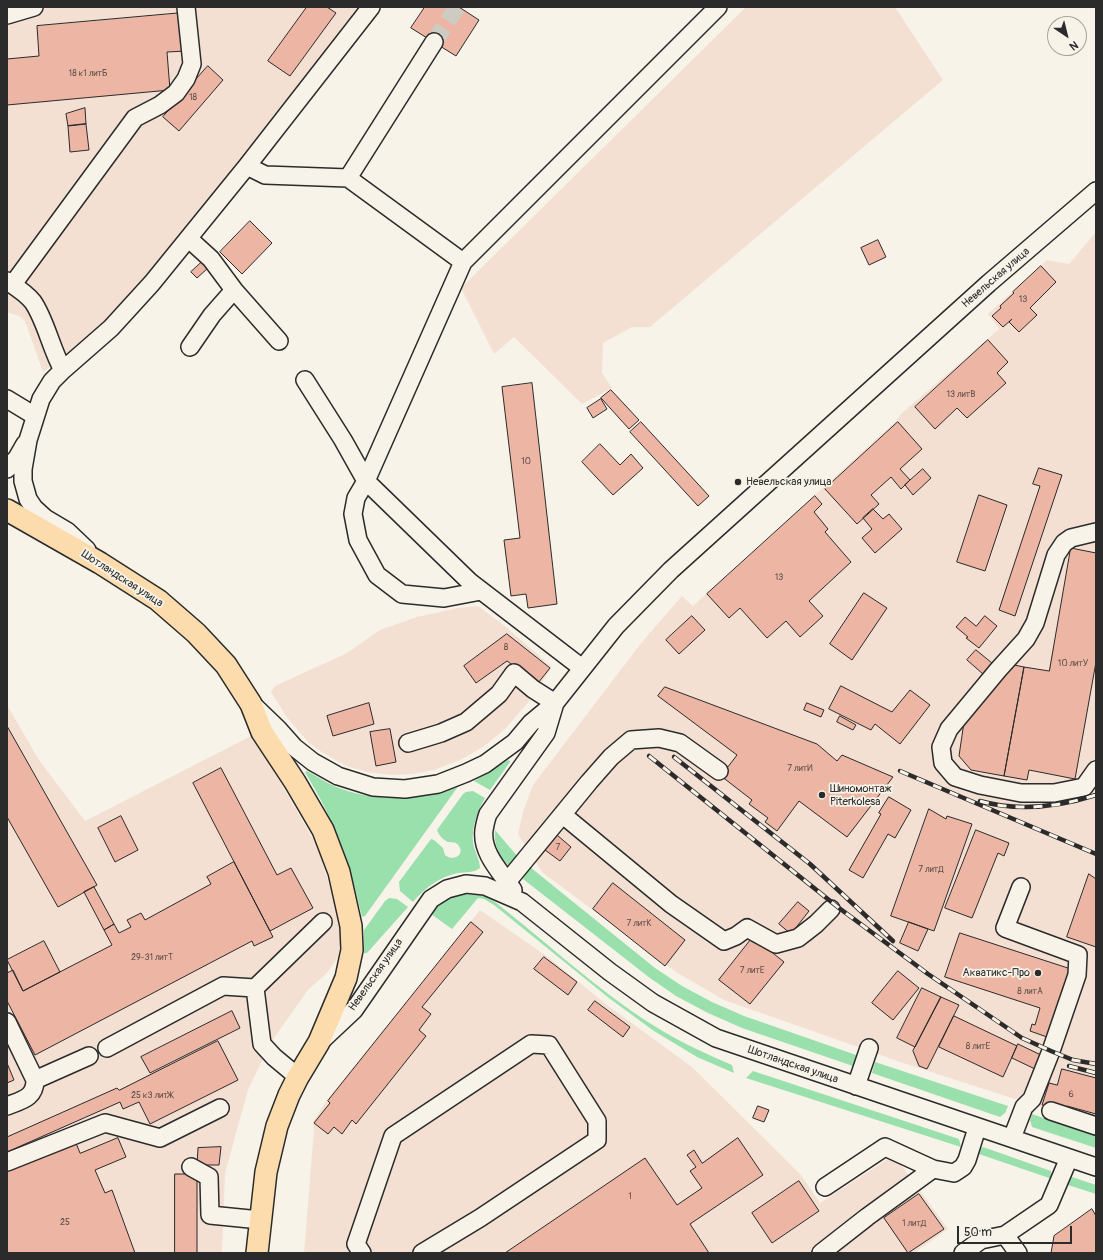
<!DOCTYPE html>
<meta charset="utf-8">
<style>
body{margin:0}
#map{position:relative;width:1103px;height:1260px;overflow:hidden;background:#f7f3e8;font-family:Pangolin,sans-serif}
canvas{display:block}
.frame{position:absolute;inset:0;border:8px solid #2b2b2b;pointer-events:none}
.north{position:absolute;left:1047px;top:16px;width:40px;height:40px;box-sizing:border-box;background:#f7f3e8;border:1px solid #a5a39c;border-radius:50%;rotate:145deg;font-size:11px;font-weight:700;line-height:16px;text-align:center;color:#2b2b2b}
.north::after{content:'';display:block;margin:auto;width:14px;height:18px;background:#2b2b2b;clip-path:polygon(50% 0,100% 100%,50% 72%,0 100%)}
.scale{position:absolute;left:957px;top:1226px;width:115px;height:18px;box-sizing:border-box;border:2px solid #2b2b2b;border-top:0;padding-left:5px;font-size:12px;line-height:14px;white-space:nowrap;color:#2b2b2b;-webkit-text-stroke:3px #f7f3e8;paint-order:stroke}
</style>
<div id="map">
<canvas width="1103" height="1260"></canvas>
<div class="frame"></div>
<div class="north">N</div>
<div class="scale">50 m</div>
</div>
<script>
const ctx = document.querySelector('canvas').getContext('2d');
ctx.lineJoin = 'round';
function paint(path, color) { ctx.fillStyle = color; ctx.fill(path, 'evenodd'); }
function strokePath(path, color, width, dash) { ctx.strokeStyle = color; ctx.lineWidth = width; ctx.lineCap = dash ? 'butt' : 'round'; ctx.setLineDash(dash || []); ctx.stroke(path); }
function write(font, color, halo, rows, align = 'center') {
  ctx.font = font + ' Pangolin,sans-serif'; ctx.lineWidth = 3.5; ctx.setLineDash([]); ctx.textBaseline = 'middle'; ctx.strokeStyle = halo; ctx.fillStyle = color; for (const [text, x, y, turn = 0] of rows) {
    ctx.save(); ctx.translate(x, y); ctx.rotate((+turn || 0) * Math.PI / 180); ctx.textAlign = isNaN(turn) ? turn : align; if (halo) ctx.strokeText(text, 0, 0); ctx.fillText(text, 0, 0); ctx.restore();
  }
}
const built = new Path2D(`
 M7,7h352l-225,288 -29,30 -62,47 -18,-51 -6,-5 -12,-4z
 M746,7h149l48,73 -293,247h-18l-29,16 -1,30 10,15 -30,16 -68,-67 -20,17 -33,-66z
 M1096,232v888l-59,-14 -128,-41 -185,-65 -48,-28 -134,-100 -24,-38 5,-22 10,-27 109,-143 40,-46 11,10 202,-184 6,-8 98,-85 -11,-15 59,-54 22,4z
 M478,606l28,21 46,40 -21,32 -26,30 -22,18 -23,13 -26,10 -21,4 -22,1 -24,-3 -21,-6 -26,-15 -12,-9 -22,-26 -15,-24 4,-6 72,-33 33,-23 37,-13 41,-9z
 M7,705l32,55 46,61 168,-86 64,111 24,75 -1,21 -2,15 -11,16 -19,17 -37,52 -23,48 -23,83 -3,80h-215z
 M480,910l68,47 59,48 85,62 109,108 19,28 74,-48 54,74 -34,24h-610l10,-124 -1,-7 14,-22z`);
const green = new Path2D(`
 M508,760l2,1v1l-20,28 -16,-9z
 M307,771c10,5 18,11 27,15 40,17 82,14 123,1v1l-92,128 -3,1c-12,-52 -28,-98 -56,-143l-1,-2z
 M473,791l12,7c-8,14 -15,33 -11,49 2,7 6,14 6,21 -6,5 -15,4 -22,5 -19,4 -32,14 -45,29l-13,-11 -1,-9 32,-43 3,1 9,8 2,7c8,7 20,0 14,-9 -3,-5 -7,-3 -11,-4 -4,-1 -10,-8 -11,-12l26,-36 3,-2z
 M495,830l23,27 -7,7 -3,1c-10,-11 -14,-20 -13,-35z
 M530,867l125,101 27,18 30,16 32,14 115,40 -3,6 -3,4 -111,-38 -34,-15 -32,-17 -26,-18 -127,-99z
 M463,894l19,1 13,7c54,42 103,89 161,125 24,15 50,27 76,38l2,8 -37,-16 -43,-26 -45,-33 -115,-93 -10,-6 -6,-1 -26,31 -21,-15c8,-11 18,-17 32,-20z
 M389,898l8,1 11,8 -41,46h-3v-23l21,-29z
 M875,1062l133,44 -3,7 -5,4 -128,-44z
 M753,1071l206,68 2,8 -215,-69z
 M1032,1114l64,22v12l-64,-21 -2,-7z
 M983,1147l68,24 1,8 -76,-26z
 M1072,1177l24,8v9l-31,-10 3,-4z`);
const building = new Path2D(`
 M307,7h20l9,6 -46,63 -22,-15z
 M425,7h34l20,13 -23,36 -45,-28z
 M182,13l4,38 -19,1 3,38 -163,15v-46l32,-3 -2,-30z
 M208,66l15,14 -44,51 -16,-14z
 M85,108l1,16 -18,2 -2,-12z
 M86,124l3,26 -19,2 -2,-26z
 M250,221l22,22 -30,31 -22,-22z
 M878,240l8,17 -17,8 -8,-17z
 M202,262l6,6 -11,10 -6,-6z
 M1041,266l15,16 -26,26 7,7 -18,17 -10,-10 3,-3 -9,8 -11,-11 9,-8 -1,-2 14,-13 -1,-1z
 M988,340l20,22 -11,11 9,10 -39,35 -10,-10 -22,21 -20,-22z
 M532,383l25,221 -29,4 -2,-14 -15,2 -7,-56 16,-2 -18,-151z
 M611,390l28,30 -10,9 -28,-31z
 M601,399l6,10 -14,9 -6,-10z
 M641,422l68,74 -11,10 -68,-74z
 M898,422l24,27 -22,20 10,11 -9,9 -10,-12 -20,18 8,9 -22,20 -32,-35z
 M600,444l20,21 11,-11 12,14 -30,27 -31,-33z
 M1039,468l23,7 -47,141 -16,-6 41,-124 -7,-2z
 M923,469l8,9 -18,17 -8,-10z
 M979,495l28,10 -22,66 -28,-9z
 M815,496l7,8 -8,8 14,17 -3,3 26,30 -42,39 14,15 -23,21 -14,-16 -19,17 -27,-30 -11,10 -22,-24z
 M873,509l10,10 6,-5 13,15 -27,24 -13,-15 10,-9 -9,-11z
 M1071,548l25,5v109l-21,117 -46,-9 -2,10 -23,-4 20,-109 25,4z
 M864,593l23,15 -35,52 -22,-16z
 M692,616l13,14 -26,24 -13,-14z
 M985,616l12,10 -18,22 -13,-10 2,-1 -12,-10 9,-10 11,9z
 M507,634l43,34 -12,15 -31,-22 -31,22 -12,-17z
 M976,650l16,13 -9,11 -16,-14z
 M1009,664l15,3 -20,109 -33,-6 -12,-14 5,-34z
 M841,686l51,26 18,-22 20,15 -30,39 -25,-20 -4,6 -42,-21z
 M665,687l152,57 20,17 5,-6 51,22 -46,60 -48,-36 -22,30 -12,-9 3,-4 -19,-14 3,-4 -31,-24 16,-21 -79,-59z
 M369,703l5,21 -41,12 -6,-20z
 M807,703l17,7 -3,7 -17,-7z
 M840,716l16,9 -3,5 -16,-8z
 M7,726l90,159 -39,22 -51,-90z
 M390,729l6,33 -20,4 -6,-34z
 M221,768l56,107 14,-7 22,40 -43,23 -77,-148z
 M889,797l22,13 -16,28 -7,-4 -25,44 -14,-8 32,-56 -2,-1z
 M929,809l17,10 1,-3 25,8 -38,107 -43,-15z
 M121,816l17,34 -23,12 -17,-34z
 M976,830l33,13 -5,13 -6,-3 -26,65 -27,-10z
 M557,835l14,12 -11,14 -15,-11z
 M234,862l39,75 -19,9 -2,-5 -217,114 -28,-54v-28l6,-3 10,21 89,-46 -8,-15 10,-6 5,9 12,-6 -4,-7 14,-7 4,7 66,-36 -4,-7z
 M1089,874l7,5v68l-29,-10z
 M613,883l72,57 -20,26 -72,-57z
 M94,887l20,37 -10,6 -20,-38z
 M798,902l11,9 -18,23 -12,-10z
 M471,922l12,10 -61,75 9,7 -12,16 7,6 -70,88 -4,-4 -10,14 -8,-7 -6,7 -14,-11 16,-20 -2,-2z
 M909,922l19,7 -10,22 -18,-8z
 M960,933l114,37 -27,67 -17,-6 2,-7 3,1 5,-17 -95,-31z
 M753,937l31,25 -34,42 -31,-24z
 M44,941l16,31 -37,19 -16,-31z
 M544,957l33,25 -9,13 -34,-26z
 M898,971l21,17 -26,32 -21,-17z
 M922,988l19,9 -26,50 -18,-9z
 M941,997l18,8 -32,64 -8,-3 -6,-15z
 M595,1001l35,26 -7,10 -35,-27z
 M232,1011l8,17 -90,45 -9,-16z
 M954,1016l63,30 -14,31 -64,-30z
 M218,1041l20,39 -88,44 -11,-22 -16,7 -3,-7 -113,50v-15l110,-49 2,2z
 M1018,1044l23,11 -6,14 -23,-11z
 M7,1063l7,17 -7,3z
 M1062,1069l34,9v36l-29,-8 -1,5 -24,-6 7,-22 8,2z
 M758,1106l11,4 -5,12 -11,-4z
 M118,1138l8,19 -31,13 10,23 7,-3 23,63h-128v-82l69,-28 4,10z
 M738,1138l25,37 -73,49 19,29h-204l140,-95 32,47 25,-17 -12,-17 6,-4 -9,-12 7,-5 8,13z
 M221,1147l-2,18h-22l1,-17z
 M175,1174h22v79h-22z
 M799,1181l20,30 -47,32 -20,-30z
 M919,1194l25,35 -36,24 -24,-35z
 M1092,1209l4,7v37h-45l3,-17z`);
const minorTunnel = new Path2D(`
 M434,42l23,-35`);
const minor = new Path2D(`
 M7,15l27,-8
 M247,166l18,9 83,3 86,-136
 M348,178l115,84 -97,219 -10,17 -3,16 5,26 19,35 25,19 42,4 37,-7
 M189,239l22,20 23,31 45,51
 M463,262l255,-255
 M7,281c9,6 19,12 26,21 13,19 18,47 30,68
 M13,284l122,-166 25,-13 16,-12 10,-14 6,-15 -6,-57
 M190,347l22,-32 22,-25
 M305,380l38,60 23,41 104,101 112,86
 M7,399l28,17
 M7,469l10,-11 8,-14
 M1096,532l-25,6 -7,5 -8,12 -21,68 -9,16 -28,31 -49,59 -8,18 2,16 12,14 25,8 41,8h33l30,-6 12,-17
 M87,550l-20,-19 -22,-13 -11,-10 -6,-9 -5,-18v-12l5,-29 13,-41 11,-18 11,-11 48,-42 41,-45 95,-117 124,-159
 M252,704l26,25 16,18 19,15 25,14 35,11 32,2 33,-5 28,-11 19,-9 30,-22 16,-19 24,-20 61,-77 55,-56 318,-287 107,-92
 M408,743l33,-10 25,-11 33,-28 15,-21 19,16 22,14
 M563,815l108,89 53,37 12,-5 11,-8 29,16 22,-6 18,-14 15,-15
 M507,882l82,-100 22,-25 20,-17 28,-2 21,5 39,28
 M513,890c-12,-18 -32,-37 -29,-60 1,-6 2,-11 4,-16l58,-81 9,-30
 M7,1022l28,58c0,18 -13,20 -28,26
 M321,1041l33,-31 77,-111 16,-10 19,-5 19,2 37,16 88,70 43,31 63,35 380,129
 M107,1048l116,-62 32,2
 M298,1077l-24,-20 -12,-13 -7,-56 68,-66
 M35,1080l54,-24
 M856,1086l13,-38
 M1051,1111l45,15
 M1012,1138l12,-31 8,-8 19,-48 26,-76 1,-20 -73,-27 16,-41
 M7,1162l98,-39 55,15 60,-30
 M191,1167l18,10 1,38 50,5
 M825,1187l60,-40 48,22 21,4 9,-6 4,-7 10,-32
 M1005,1235l13,18
 M362,1253l-6,-9 37,-108 138,-92 18,1 48,76v19l-117,78 -58,35
 M821,1253l46,-36 66,-48
 M963,1253l18,-13 24,-5 44,-30 20,-47`);
const major = new Path2D(`
 M7,510l93,53 58,37 38,33 30,32 25,39 11,28 33,50 28,48 16,42 12,54 1,24 -6,28 -27,64 -21,35 -9,18 -12,31 -11,46 -9,81`);
const rail = new Path2D(`
 M649,756l190,152 89,66 94,64 29,13 22,9 23,4
 M674,757l136,107 83,77
 M900,771l196,83
 M980,801c39,11 78,6 116,-6
 M1069,1066l27,7`);
const markers = [
 [738,482,4,"#2b2b2b"],
 [822,795,4,"#2b2b2b"],
 [1038,973,4,"#2b2b2b"]
];
const numberNames = [
 ["18 к1 литБ",88,74],
 ["18",193,98],
 ["13",1023,300],
 ["13 литВ",961,395],
 ["10",526,462],
 ["13",779,578],
 ["8",506,648],
 ["10 литУ",1073,664],
 ["7 литИ",800,769],
 ["7",558,848],
 ["7 литД",931,870],
 ["7 литК",639,924],
 ["29-31 литТ",152,958],
 ["7 литЕ",752,971],
 ["8 литА",1030,992],
 ["8 литЕ",978,1047],
 ["6",1071,1095],
 ["25 к3 литЖ",152,1096],
 ["1",630,1197],
 ["25",65,1223],
 ["1 литД",914,1224]
];
const streetNames = [
 ["Невельская улица",996,278,-41],
 ["Шотландская улица",122,579,33],
 ["Невельская улица",376,975,-55],
 ["Шотландская улица",793,1065,19]
];
const poiNames = [
 ["Невельская улица",746,482],
 ["Шиномонтаж",830,789],
 ["Piterkolesa",830,802],
 ["Акватикс-Про",1030,973,"right"]
];
paint(built, '#f4e0d3');
paint(green, '#99e0ad');
paint(building, '#edb5a3');
strokePath(building, '#2b2b2b', 1);
strokePath(minorTunnel, '#cecbc2', 17, [17, 8]);
strokePath(minor, '#2b2b2b', 20);
strokePath(major, '#2b2b2b', 24);
strokePath(minor, '#f7f3e8', 17);
strokePath(major, '#fcdcac', 21);
strokePath(rail, '#2b2b2b', 4.5);
strokePath(rail, '#f7f3e8', 3, [9]);
for (const [x, y, r, color] of markers) { const dot = new Path2D(); dot.arc(x, y, r, 0, 2 * Math.PI); ctx.fillStyle = color; ctx.fill(dot); strokePath(dot, '#f7f3e8', 1.5); }
write('9px', '#5c4e49', null, numberNames);
write('11px', '#2b2b2b', '#f7f3e8', streetNames);
write('11px', '#2b2b2b', '#f7f3e8', poiNames, 'left');
</script>
